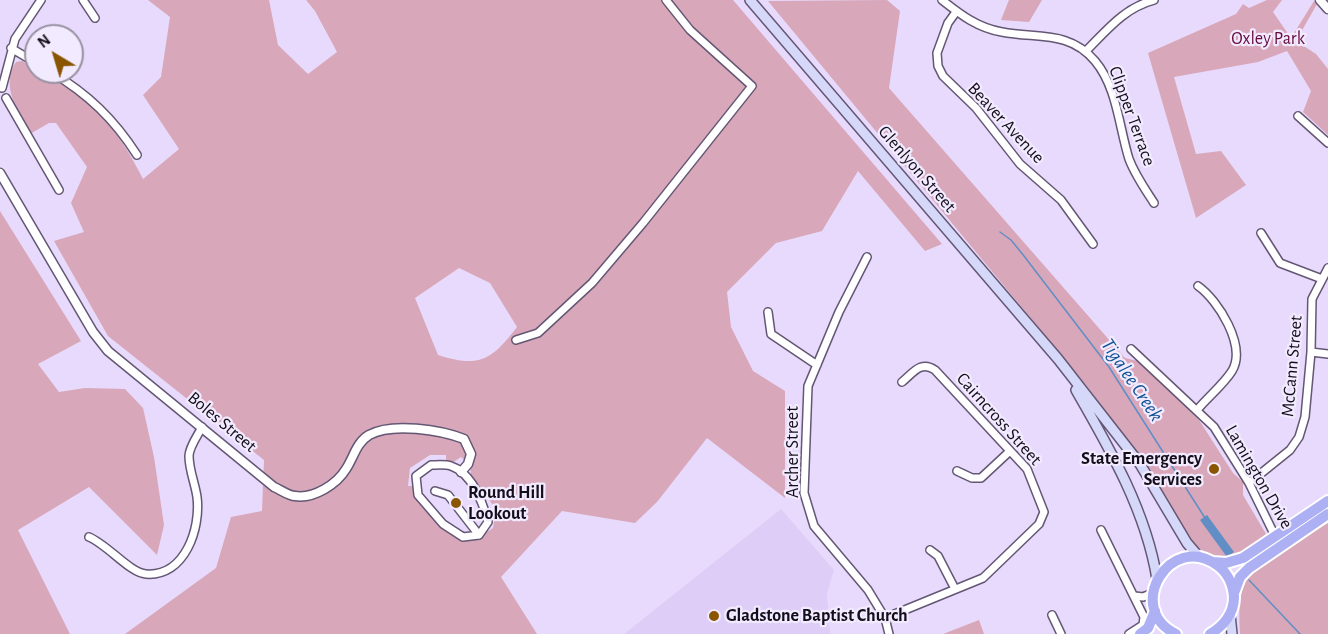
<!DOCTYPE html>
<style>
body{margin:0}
#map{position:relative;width:1328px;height:634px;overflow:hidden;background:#e8dafc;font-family:"Alegreya Sans",sans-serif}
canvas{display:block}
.north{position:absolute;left:24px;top:24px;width:60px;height:60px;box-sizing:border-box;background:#f2eaff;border:2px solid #9992a3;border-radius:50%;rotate:322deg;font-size:16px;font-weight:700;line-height:24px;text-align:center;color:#130e19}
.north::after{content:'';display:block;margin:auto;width:21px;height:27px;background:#895501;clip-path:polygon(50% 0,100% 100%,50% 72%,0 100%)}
</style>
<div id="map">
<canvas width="1328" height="634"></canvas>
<div class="north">N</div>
</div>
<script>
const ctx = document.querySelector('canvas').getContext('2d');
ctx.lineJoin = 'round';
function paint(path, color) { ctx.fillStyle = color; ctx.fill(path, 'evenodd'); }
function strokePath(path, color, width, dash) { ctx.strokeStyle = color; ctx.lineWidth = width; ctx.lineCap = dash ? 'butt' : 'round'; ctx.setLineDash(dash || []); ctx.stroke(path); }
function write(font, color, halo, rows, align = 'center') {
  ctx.font = font + ' "Alegreya Sans",sans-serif'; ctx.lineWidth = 4.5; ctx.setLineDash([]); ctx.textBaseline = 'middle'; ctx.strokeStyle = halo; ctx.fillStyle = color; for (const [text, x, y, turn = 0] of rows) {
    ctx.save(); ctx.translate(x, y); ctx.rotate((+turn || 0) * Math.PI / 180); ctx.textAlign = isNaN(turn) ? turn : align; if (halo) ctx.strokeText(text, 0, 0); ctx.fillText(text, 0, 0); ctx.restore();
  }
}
const built = new Path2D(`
 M781,509l53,61 -7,23 3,41h-206z`);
const green = new Path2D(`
 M148,0h121l9,45 30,29 29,-22 -22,-41 -9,-11h427l209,244 -17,7 -67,-80 -36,60 -46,12 -49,49 4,35 22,44 32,20v107l-78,-60 -50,64 -22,21 -73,-12 -61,66 36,57h-412l91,-66 15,-51 31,-6 2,-51 -156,-124 -54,-95 30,-9 -13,-29 16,-36 -31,-44h-7l-19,11c-12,-21 -30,-49 -14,-72l6,-1 14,8v3c9,0 17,7 25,12 40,23 62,55 82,95l36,-30 -36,-54 18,-18 9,-60zM459,268l31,15 27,44c-26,34 -38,41 -79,28l-23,-57zM430,455h16v8h6l9,-6 9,8 1,11 25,33 -3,19 -14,9h-21l-44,-51h-6l2,-18z
 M887,0l13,11 -11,77 236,270 17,4 57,58 34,53 10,9v13l23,39 -23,20 -18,5 -17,-5 -15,-10 -43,-75 -64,-84 -318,-384z
 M1009,0h33l-13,22 -28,-2z
 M1267,0h15l-9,12 18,26 23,-37 3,3 -21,37 20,13 12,15v66l-25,-23 8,-21 -24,-40 -29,11 -84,15 22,77 25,-3 25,34 -50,33 -48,-165 88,-39 7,-10 6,4z
 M0,211l81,130 -43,23 21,28 26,-4 40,1 18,19 11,49 10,68 -7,30 -68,-68 -71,43 52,104h-70z
 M1328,523v111h-88c-1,-16 -2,-36 5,-51 10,-21 62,-47 83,-60z
 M979,620l5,14h-41z`);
const water = new Path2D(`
 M1207,515l27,37 -7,5 -27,-37z`);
const stream = new Path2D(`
 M1000,232l11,8 13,16 85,111 96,151
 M1249,580l51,54`);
const minor = new Path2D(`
 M83,0l12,18
 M942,0c19,15 36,28 60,32 35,7 67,-2 93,29 22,26 24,66 34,98 6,16 16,30 25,44
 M956,12l-8,11 -11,30 1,13 5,10 33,32 44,56 41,36 32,44
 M11,48l25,15
 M1086,51c21,-21 38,-43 68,-51
 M51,72c37,22 63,47 86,83
 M2,88l13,-49 26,-39
 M6,98l53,92
 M1298,116l30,27
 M1261,233l19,30 42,16
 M867,257l-28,55 -31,74 -4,107 10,33 54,64 17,28 4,16
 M768,312l3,22 46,31
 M516,340l22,-7 54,-50 51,-60 109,-137 -62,-56 -24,-30
 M1131,349l83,78 35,56 28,57
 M1311,352l17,2
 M1198,409c10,-12 25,-24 34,-38 15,-25 -14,-71 -34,-85
 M431,465c6,0 14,-1 20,1 21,7 32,37 37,56l-9,13 -16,2 -20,-13 -25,-29 -2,-19z
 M957,471l15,7h9l29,-27
 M1249,483l41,-33 9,-13 6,-20 6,-65 1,-53 16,-31
 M435,491l13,4 31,40
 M1101,530l43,87 -1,8 -14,9
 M89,537c19,8 41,36 57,37 39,3 55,-46 51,-77 -2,-14 -8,-27 -8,-41 0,-9 9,-21 13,-29
 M930,550l8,6 17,33
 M1135,596l8,1 10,-4
 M1052,615l9,19
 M885,618l98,-40 56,-54 5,-12 -17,-43 -92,-99c-14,-10 -22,3 -33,12`);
const tertiary = new Path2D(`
 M1320,0l8,9
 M0,173l93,159 15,19 166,136c7,3 15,9 21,9 19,3 42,-12 51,-27 8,-12 10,-26 23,-34 23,-13 72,-5 95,4l7,15 -3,10 -7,8`);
const secondary = new Path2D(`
 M750,0l308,359 82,105 47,79 12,14
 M1076,390c34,59 70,121 81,189
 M1230,614l2,20`);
const primary = new Path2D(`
 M1213,562l13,1 17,-5 85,-57
 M1234,593l6,-16 9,-9 79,-54
 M1140,634l8,-6 7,-17
 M1176,634c-53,-26 -5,-103 41,-69 10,7 16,19 17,32 0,16 -10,29 -24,37`);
const markers = [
 [1214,469,6,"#895501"],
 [456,503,6,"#895501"],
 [714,616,6,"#895501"]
];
const parkNames = [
 ["Oxley Park",1268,39]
];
const streetNames = [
 ["Clipper Terrace",1132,116,70],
 ["Beaver Avenue",1006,123,47],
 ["Glenlyon Street",917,169,49],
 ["McCann Street",1292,366,-85],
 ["Cairncross Street",999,419,48],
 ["Boles Street",222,422,40],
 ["Archer Street",793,452,-90],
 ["Lamington Drive",1259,477,60]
];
const poiNames = [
 ["State Emergency",1202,459,"right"],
 ["Services",1202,480,"right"],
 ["Round Hill",468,493],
 ["Lookout",468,514],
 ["Gladstone Baptist Church",726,616]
];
const waterNames = [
 ["Tigalee Creek",1132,380,56]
];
paint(built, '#decdf6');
paint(green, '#d9a7ba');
paint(water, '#608ec5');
strokePath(stream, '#608ec5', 1.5);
strokePath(minor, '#635774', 10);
strokePath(tertiary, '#635774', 11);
strokePath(secondary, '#635774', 12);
strokePath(primary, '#fff', 14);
strokePath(minor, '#fff', 7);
strokePath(tertiary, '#fff', 8);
strokePath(secondary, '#d6d8f9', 9);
strokePath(primary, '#aeb0f4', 10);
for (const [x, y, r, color] of markers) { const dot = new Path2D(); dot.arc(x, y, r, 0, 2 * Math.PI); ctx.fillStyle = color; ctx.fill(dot); strokePath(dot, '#f2eaff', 2); }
write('18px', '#650b3c', '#f2eaff', parkNames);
write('18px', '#130e19', '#f2eaff', streetNames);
write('bold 18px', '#130e19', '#f2eaff', poiNames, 'left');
write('italic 20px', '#115296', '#f2eaff', waterNames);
</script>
